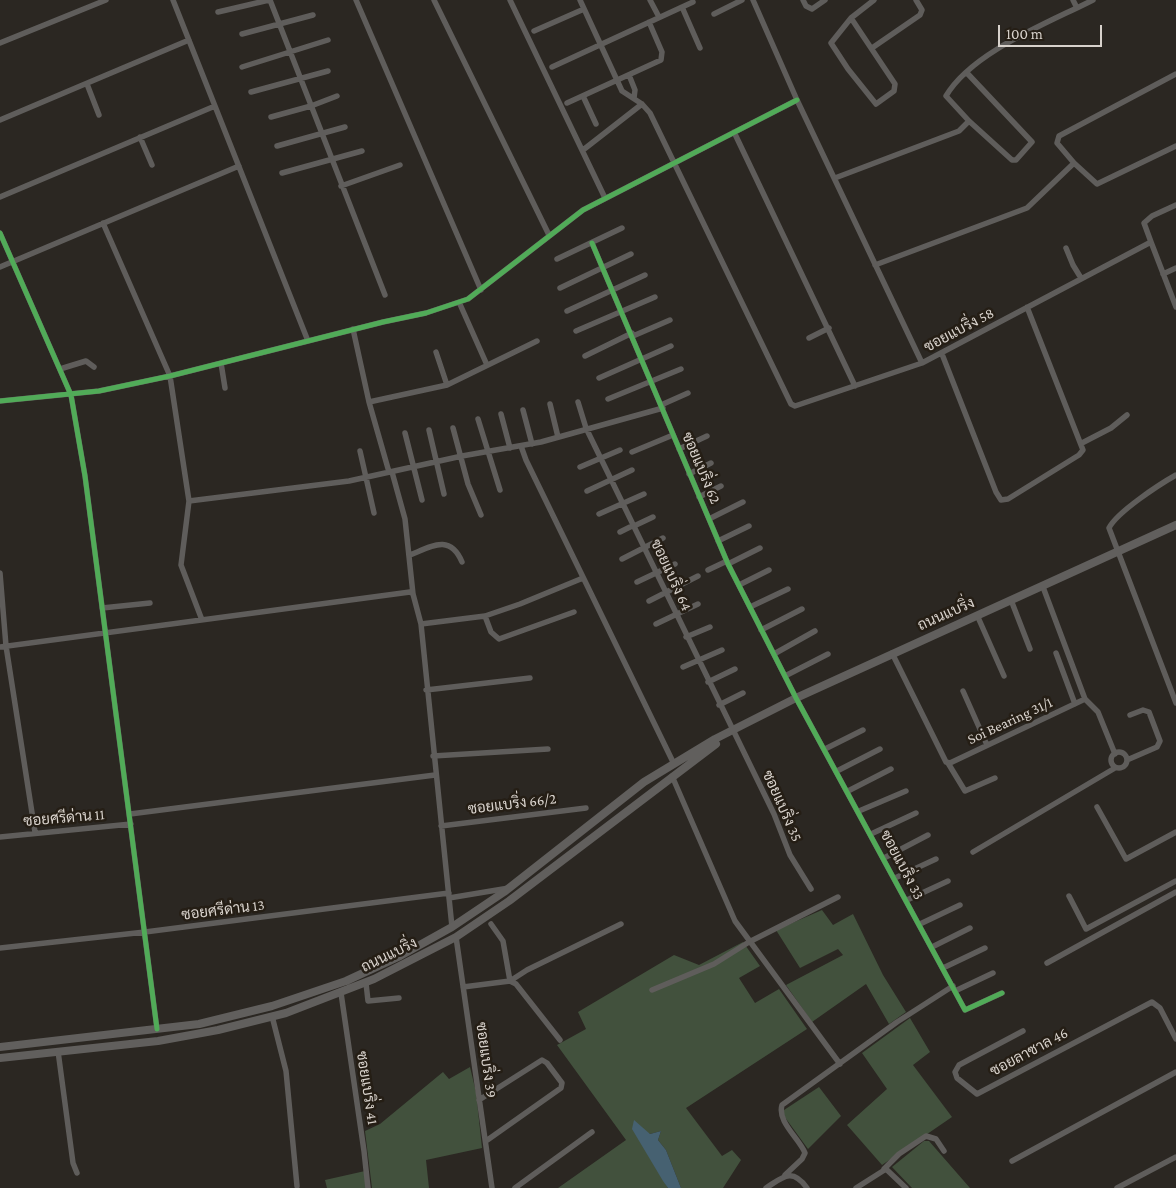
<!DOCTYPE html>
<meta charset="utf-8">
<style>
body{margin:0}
#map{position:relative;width:1176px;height:1188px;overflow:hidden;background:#2b2722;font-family:"Crimson Pro",serif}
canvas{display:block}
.scale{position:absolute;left:998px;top:25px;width:104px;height:22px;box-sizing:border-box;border:2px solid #d8d2cc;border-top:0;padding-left:6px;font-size:15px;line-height:18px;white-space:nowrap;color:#d8d2cc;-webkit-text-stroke:4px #251e15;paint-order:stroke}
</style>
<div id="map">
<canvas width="1176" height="1188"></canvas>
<div class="scale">100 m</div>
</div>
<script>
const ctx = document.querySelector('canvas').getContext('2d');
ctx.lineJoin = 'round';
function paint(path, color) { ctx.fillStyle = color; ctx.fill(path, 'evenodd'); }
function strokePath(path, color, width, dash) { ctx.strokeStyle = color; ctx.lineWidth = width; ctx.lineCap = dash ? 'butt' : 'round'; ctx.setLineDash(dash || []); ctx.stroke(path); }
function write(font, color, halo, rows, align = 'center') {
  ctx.font = font + ' "Crimson Pro",Sarabun,serif'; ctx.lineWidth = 5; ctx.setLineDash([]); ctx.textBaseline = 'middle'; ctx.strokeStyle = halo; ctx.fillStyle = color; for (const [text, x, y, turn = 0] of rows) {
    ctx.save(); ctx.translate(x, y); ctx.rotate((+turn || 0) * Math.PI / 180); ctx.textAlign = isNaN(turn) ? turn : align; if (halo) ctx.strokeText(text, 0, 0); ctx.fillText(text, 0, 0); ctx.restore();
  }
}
const green = new Path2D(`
 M822,910l11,15 20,-11 30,61 23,37 -17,12 -23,-40 -54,38 -26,-37 57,-30 -5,-6 -38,19 -24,-38z
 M743,942l17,24 -21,12 16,25 24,-14 28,40 -121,79 36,48 10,-6 9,10 -18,28h-42l-15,-38 -8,-10 3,-9 -11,3 -17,-5 35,59h-110l68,-48 -69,-95 29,-16 -8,-17 96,-57 25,10z
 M910,1018l20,34 -17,13 39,52 -70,48 -35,-40 40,-36 -25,-36z
 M470,1067l6,25 6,56 -56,12 3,28h-57l-7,-57 15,-7 63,-52 6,7z
 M819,1087l22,29 -33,33 -24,-33v-6z
 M924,1141h5l41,47h-58l-20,-21z
 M365,1171l1,17h-39l-2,-8z`);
const water = new Path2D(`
 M634,1120l16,14 11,-3 -3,9 8,10 15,38h-13l-5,-7 -31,-52z`);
const minor = new Path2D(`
 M173,0l135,341
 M270,0l115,295
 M356,0l125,290
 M434,0l115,235
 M510,0l95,198
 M580,0l42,91 20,13 8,9 141,291 4,2 127,-43
 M650,0l9,17
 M753,0l44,100 125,263 229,-121 25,65
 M803,0l3,6 6,3 13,-9
 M1073,0l4,8
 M682,7l18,41
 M218,12l51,-12
 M714,14l28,-14
 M851,18l44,66 -1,7 -18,13 -28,-35 -17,-26 20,-25 23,-18
 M534,31l50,-22
 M242,34l71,-19
 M0,43l106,-43
 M872,48l48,-33 2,-5 -6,-10
 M242,67l86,-27
 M552,67l141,-65
 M967,73l65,69 -16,18h-4l-43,-39
 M629,75l6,15 -1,8
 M87,84l12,31
 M251,92l77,-21
 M583,96l13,28
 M567,103l94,-43 1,-8 -13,-30
 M271,117l40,-11 26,-10
 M0,120l189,-80
 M734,132l121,254
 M140,137l12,28
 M277,146l68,-19
 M583,150l59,-46
 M1074,163l23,21 79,-38
 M282,173l80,-22
 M835,178l124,-47 10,-10 -23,-25c26,-44 102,-73 147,-96
 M341,186l59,-21
 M0,197l215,-91
 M103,223l67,153 19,125 -8,64 21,55
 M0,233l71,162 14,81 72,553
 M1151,242l-7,-19 8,-7 24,-11
 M592,243l136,321 68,134 169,312 37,-17
 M1066,248l7,17 8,13
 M557,259l65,-31
 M875,265l152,-57 47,-45 -17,-20 2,-7 117,-62
 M0,267l239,-101
 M1163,274l13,-6
 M560,288l71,-34
 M459,302l28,63
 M567,311l78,-36
 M353,329l16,73 20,70
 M576,331l79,-34
 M633,336l37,-16
 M809,338l20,-10
 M436,352l11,33
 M942,354l54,138 5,8 7,-1 71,-44 4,-5 -56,-143
 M585,356l47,-23
 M221,363l4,25
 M60,369l26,-8 8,6
 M599,378l72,-32
 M608,399l73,-30
 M0,401l99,-10 71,-15 213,-54 43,-9 42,-14 115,-89 214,-110
 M369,402l78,-17 90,-44
 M578,402l8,26 188,386 16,41 21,34
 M550,404l8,33
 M661,405l27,-12
 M523,410l9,34
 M501,414l9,34
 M478,419l22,71
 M453,428l15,56 13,31
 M429,430l15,64
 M405,433l17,67
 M1082,443l29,-15 16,-13
 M521,446l5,14 148,304
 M679,449l28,-13
 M360,451l14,62
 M632,452l41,-17
 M580,467l40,-17
 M392,472l13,47 8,75 8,30 31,303
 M689,474l22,-11
 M1176,475c-16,9 -59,37 -67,53l67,175
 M587,491l45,-21
 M699,497l22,-11
 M189,501l160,-20 113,-25 79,-14 122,-34
 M599,514l45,-20
 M709,519l34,-17
 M634,526l19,-9
 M620,532l14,-7
 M718,541l31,-15
 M410,555c22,-9 40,-21 52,7
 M622,559l41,-21
 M728,564l32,-16
 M708,570l19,-9
 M0,573l6,73 29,186
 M637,582l38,-18
 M739,585l30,-15
 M1011,600l19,49
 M649,601l49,-25
 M750,607l38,-18
 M102,608l48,-5
 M977,615l27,61
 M485,616l6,16 8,7 75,-27
 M421,624l64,-8 35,-12 63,-26
 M656,624l42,-20
 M761,630l41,-21
 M686,637l24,-10
 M0,647l410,-55 3,2
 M892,653l54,109 4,1 135,-64 -42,-112
 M1056,653l19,51
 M774,654l41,-23
 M683,667l39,-17
 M785,676l43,-22
 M708,682l27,-13
 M426,690l104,-12
 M963,691l24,54
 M1085,699l13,13 17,42
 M719,705l24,-12
 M825,749l38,-19
 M1111 760a8 8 0 1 1 16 0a8 8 0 1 1-16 0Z
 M433,756l115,-7
 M1127,760l30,-13 3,-6 -11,-29 -6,-2 -13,5
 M948,763l17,28 30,-13
 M837,771l43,-22
 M672,776l63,145 105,143
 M848,791l43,-22
 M1097,807l29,52 50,-27
 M859,811l47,-20
 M130,814l305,-39
 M441,826l145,-18
 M871,834l45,-21
 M0,837l131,-13
 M973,852l142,-84
 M884,858l44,-23
 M895,878l41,-19
 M1069,896l17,33 90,-48
 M449,898l60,-10
 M907,900l41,-19
 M491,924l12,17 7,40 17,-11 94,-46
 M920,924l40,-19
 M456,937l36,251
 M932,947l38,-19
 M0,948l145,-16 304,-39
 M1047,963l129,-71
 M943,968l42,-20
 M366,983l2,18 31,-3
 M463,987l47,-6 6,3 44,56
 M652,990l62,-26 35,-22 89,-45
 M955,991l38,-18
 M341,993l23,158 4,37
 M272,1016l14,55 11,115
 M1023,1031l-64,34 -4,7 2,6 20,16 175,-92 8,6 16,31
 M58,1051l15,112 4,10
 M479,1100l63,-40 5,3 15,20 -1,5 -75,53
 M1012,1161l164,-89
 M884,1169l15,-15 27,-18 10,3 8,12
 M785,1175l17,-16 3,-6c-6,-15 -28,-31 -23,-48l115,-83 56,-36
 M515,1188l77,-56
 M766,1188c17,-11 26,-21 41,0
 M856,1188l30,-19 20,19
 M1117,1188l59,-31`);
const secondary = new Path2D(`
 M0,1047l199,-23 73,-18 74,-25 54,-25 52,-29 52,-35 140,-110 71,-43 81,-41 380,-173
 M0,1058l158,-17 60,-11 68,-17 88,-34 82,-42 53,-36 207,-157`);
const cycleway = new Path2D(`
 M0,233l71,162 14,81 72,553
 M592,243l136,321 68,134 169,312 37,-17
 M0,401l99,-10 71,-15 213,-54 43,-9 42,-14 115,-89 214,-110`);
const streetNames = [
 ["ซอยแบริ่ง 58",959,330,-28],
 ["ซอยแบริ่ง 62",701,468,67],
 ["ซอยแบริ่ง 64",671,575,65],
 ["ถนนแบริ่ง",946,614,-24],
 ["Soi Bearing 31/1",1010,721,-25],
 ["ซอยแบริ่ง 66/2",512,804,-7],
 ["ซอยแบริ่ง 35",782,806,66],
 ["ซอยศรีด่าน 11",64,818,-5],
 ["ซอยแบริ่ง 33",902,865,62],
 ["ซอยศรีด่าน 13",223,910,-7],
 ["ถนนแบริ่ง",389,955,-26],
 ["ซอยลาซาล 46",1029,1052,-28],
 ["ซอยแบริ่ง 39",486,1060,82],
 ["ซอยแบริ่ง 41",367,1088,81]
];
paint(green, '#42513d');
paint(water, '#466171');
strokePath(minor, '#5f5d5b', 5.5);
strokePath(secondary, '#615f5d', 8);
strokePath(cycleway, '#51ab58', 5);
write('15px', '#d8d2cc', '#251e15', streetNames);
</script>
